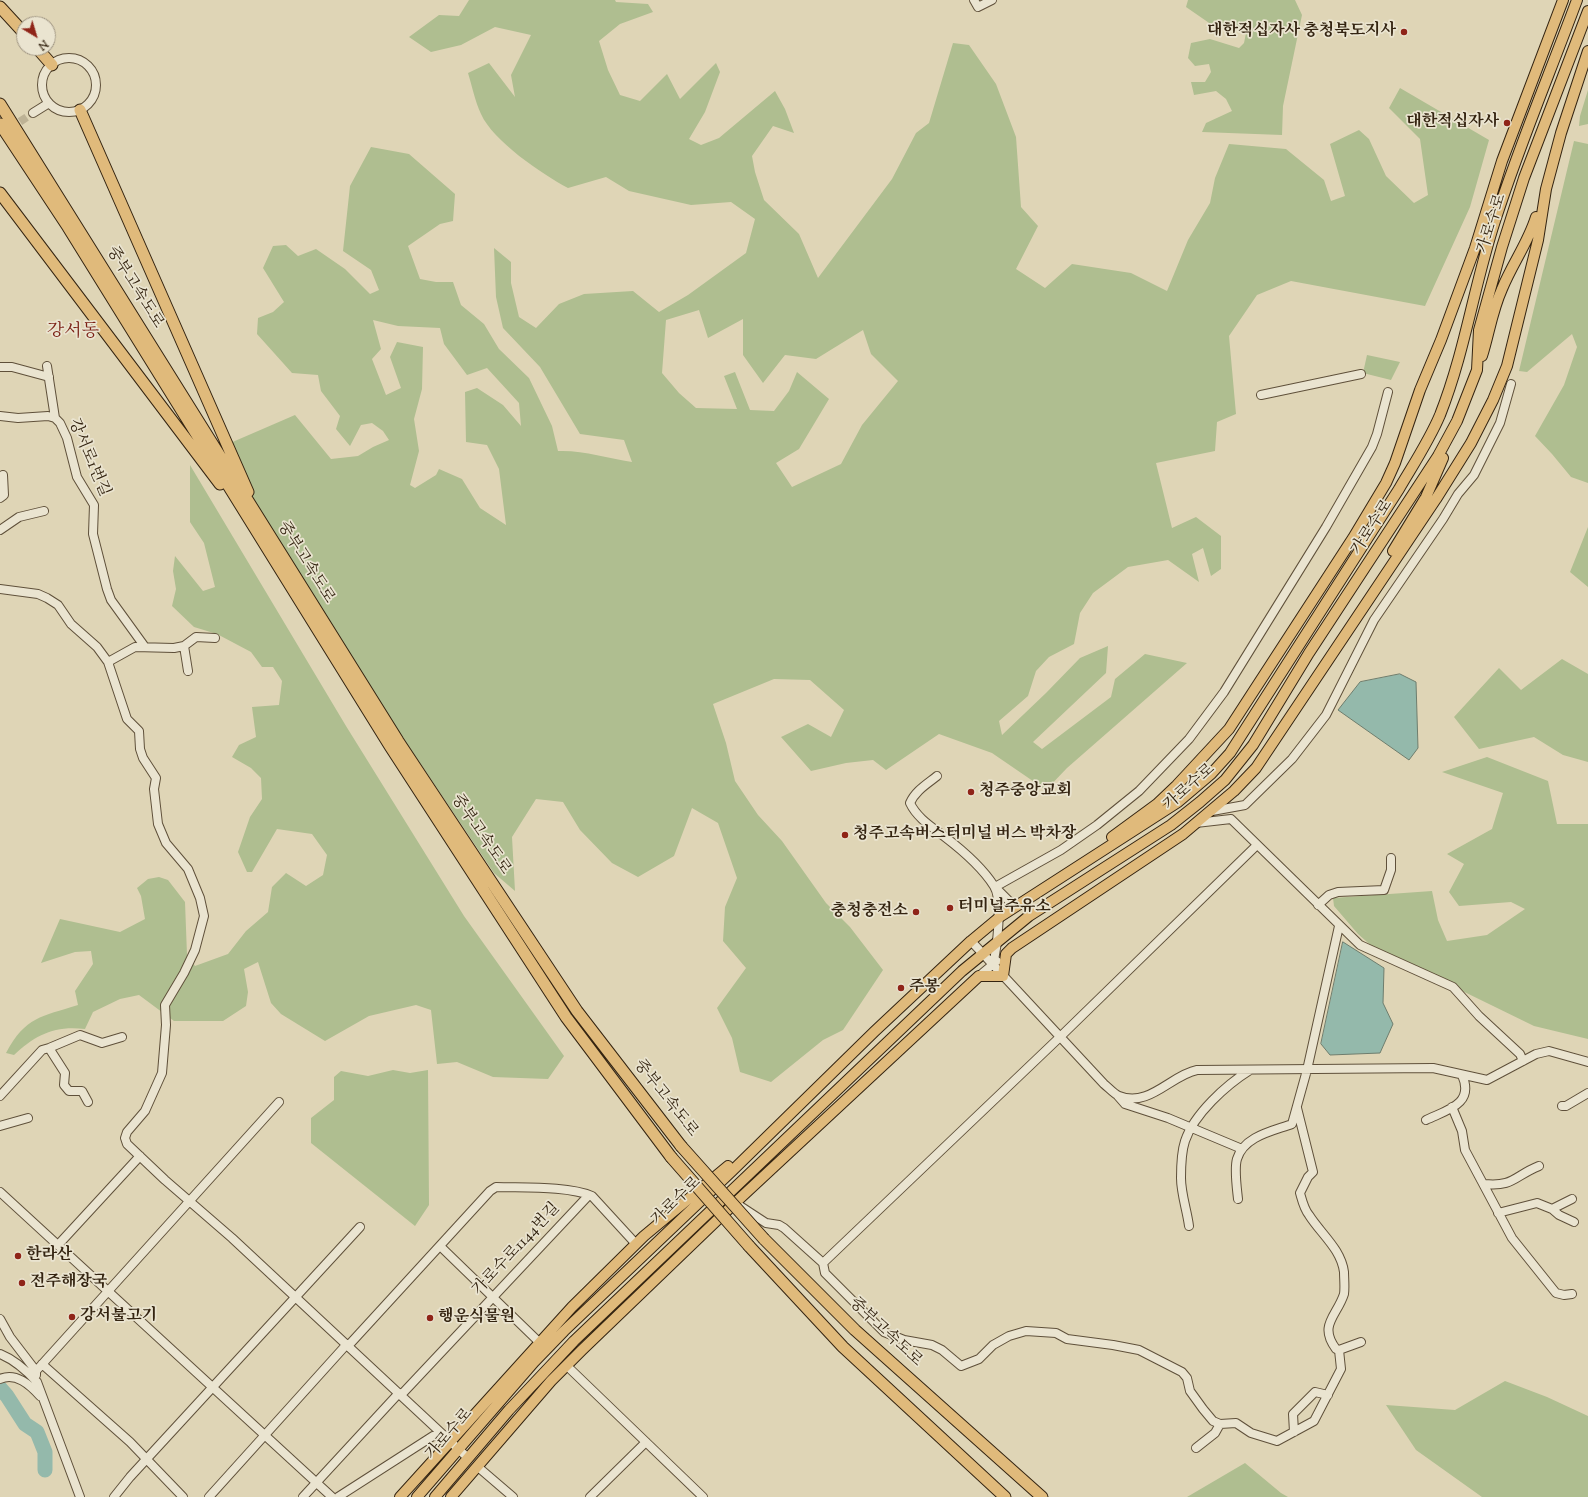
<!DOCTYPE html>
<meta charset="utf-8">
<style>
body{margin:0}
#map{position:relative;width:1588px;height:1497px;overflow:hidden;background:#dfd5b6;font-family:"Sorts Mill Goudy",serif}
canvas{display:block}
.north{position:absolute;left:16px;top:16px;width:40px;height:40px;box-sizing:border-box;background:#eae4d0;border:1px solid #a19784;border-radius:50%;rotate:142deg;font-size:11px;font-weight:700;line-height:16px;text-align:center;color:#342411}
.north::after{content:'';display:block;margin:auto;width:14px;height:18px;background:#8f2418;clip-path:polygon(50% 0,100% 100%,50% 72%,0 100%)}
</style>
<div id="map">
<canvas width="1588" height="1497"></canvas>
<div class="north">N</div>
</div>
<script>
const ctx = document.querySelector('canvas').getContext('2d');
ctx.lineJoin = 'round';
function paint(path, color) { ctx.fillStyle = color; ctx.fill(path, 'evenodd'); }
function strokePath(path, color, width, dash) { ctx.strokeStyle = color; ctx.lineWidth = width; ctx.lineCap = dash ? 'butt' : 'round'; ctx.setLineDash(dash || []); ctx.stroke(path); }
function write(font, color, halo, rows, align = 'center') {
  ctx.font = font + ' "Sorts Mill Goudy","Noto Serif KR",serif'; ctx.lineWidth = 3.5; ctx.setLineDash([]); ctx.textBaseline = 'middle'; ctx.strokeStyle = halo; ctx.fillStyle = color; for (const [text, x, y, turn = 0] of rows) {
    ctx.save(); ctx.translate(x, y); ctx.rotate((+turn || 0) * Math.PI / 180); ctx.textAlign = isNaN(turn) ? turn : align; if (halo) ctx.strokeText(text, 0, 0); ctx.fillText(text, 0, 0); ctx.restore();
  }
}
const green = new Path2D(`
 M469,0h146l1,2 32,2 5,8 -33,12 -21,17 9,29 12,25 20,6 27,-27 13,25 36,-36 4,9 -15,40 -16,27 12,6 18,-7 56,-47 10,18 9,24 -21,-7 -21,30 3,16 9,28 35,34 19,44 74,-99 24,-46 13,-10 24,-80 16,2 27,39 20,53 5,70 17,19 -22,43 29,19 27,-24 59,9 36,18 21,-51 22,-37 5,-25 14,-34 57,5 38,31 7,21 14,-5 -15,-52 29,-14 10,9 17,37 28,27 14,-8 -8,-56 -31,-31 11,-20 89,52 -19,67 -45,99 -134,-25 -34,14 -28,41 7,78 -19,8 -2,29 -59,12 16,65 24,-11 25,19v33l-10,7 -8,-28 -11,6 7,28 -31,-22 -40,7 -35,26 -13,20 -6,31 -25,13 -13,14 -8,25 -29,25 3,14 44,-42 34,-35 28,-12 -2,27 -73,69 9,7 69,-52 4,-18 30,-25 42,9 -120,105 -21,22 -54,-37 -53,-19 -53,36 -13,-10 -27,3 -35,8 -30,-34 27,-13 23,13 13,-27 -34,-30 -36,-1 -61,25 13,39 9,38 23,34 24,26 44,62 24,24 33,43 -40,60 -20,10 -52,42 -31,-10 -8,-34 -15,-30 29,-40 -23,-27 2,-34 12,-29 -19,-55 -26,-15 -18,48 -36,21 -26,-14 -32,-33 -17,-28 -27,-3 -24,38 3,54 -21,-18 -115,-171 -158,-255 74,-32 36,44 27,-3 15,-9 16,-7 -6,-9 -11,-8 -11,2 -11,21 -14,-17 4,-13 -19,-25 -3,-16 -26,-2 -35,-39 1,-16 15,-6 11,-10 -21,-34 10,-22 13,-1 12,11 18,-7 29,20 25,25 9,-4 -8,-20 -28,-19 7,-65 21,-39 38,7 46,40 -2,27 -13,3 -32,22 12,33 16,3h17l8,23 23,19 15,25 30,29 23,48 6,25c25,-1 49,7 74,11l-8,-22 -44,-6 -40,-67 -37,-39 -7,-31 -2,-49 17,14v21l8,34 17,11 23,-24 25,-10 49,-3 26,21 29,-17 58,-42 9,-34 -24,-17 -40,3 -62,-14 -23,-14 -38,11c-26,-14 -75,-47 -87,-74 -6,-13 -9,-28 -13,-41l21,-10 26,34 -4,-22 20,-40 -36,-8 -34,18 -30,7 -22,-15 30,-22 20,1zM699,310l9,28 35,-19v36l20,28 22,-28 31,4 47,-29 8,24 27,27 -36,44 -21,39 -49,23 -16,-24 23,-14 30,-50 -32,-27 -8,19 -15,20 -24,-1 -15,-38 -11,4 13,33 -41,-1 -17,-15 -17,-20 4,-53zM373,320l25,6 42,2 4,16 23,31 20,-7 32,35 2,23 -18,-21 -26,-17 -12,4 1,50 21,3 12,24 7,56 -26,-17 -18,-29 -23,-10 -3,6 -21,13 -5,-3 9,-34 -5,-32 8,-30 1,-42 -26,-5 -7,15 11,31 -15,7 -14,-36 9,-10z
 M1188,0h107l7,15 -19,91 -1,29 -80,-3 4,-9 26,-12 -6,-12 -10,-8 -22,4 -3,-13h14l6,-10 -2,-8 -14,2 -7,-8 3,-15 19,-4 29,9 5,-5 2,-10 -10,-8 -21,2 -29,-20z
 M1588,90v34l-9,2 1,-10z
 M1574,141l14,3v339l-17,-6 -19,-23 -17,-18 29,-51 13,-38 -5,-13 -45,38 -8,-1z
 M1367,355l33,7 -9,18 -28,-7z
 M190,465l156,261 118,190 100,140 -16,23 -55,-2 -36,-15 -20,2 -6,-54 -15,-5 -47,11 -44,25 -44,-27 -10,-11 -13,-41 -14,7 4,23 -2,14 -23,15h-49l-35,-26 -19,4 -27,13 -8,17c-30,-4 -50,6 -71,26l-8,-2c20,-37 35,-36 72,-48l-3,-14 18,-27 -2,-13 -16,1 -34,11 19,-44 60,13 25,-13 -4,-23 -4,-8 11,-9 11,-2 9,3 17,22 2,53 8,11 33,-12 18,-23 22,-19 4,-25 14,-14 20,13 17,-11 4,-20 -15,-21 -35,-5 -25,43h-5l-9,-20 12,-35 12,-18 -1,-21 -10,-10 -19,-11 7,-12 17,-8 -4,-30 27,-2 3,-24 -9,-14h-11l-11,-15 -34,-18 -23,-7 -22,-21 4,-17 -3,-18 2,-15 28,35 12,-4 -11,-44 -14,-21z
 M1588,527v60l-18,-15z
 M1562,659l26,15v88l-25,-7 -29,-18 -55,12 -25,-32 45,-49 22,22z
 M1487,757l61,24 9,43h31v215l-54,-13 -88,-43 -62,-26 -26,-23 -24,-28 -1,-8 99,-7 6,29 9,21 40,-6 38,-26 -14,-7 -52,4 -10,-14 15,-28 -17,-10 45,-25 11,-36 -61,-21z
 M393,1070l17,3 18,-3 1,135 -14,21 -104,-83v-25l23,-18v-23l7,-6 27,5z
 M1505,1381l42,16 41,19v81h-106l-66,-47 -30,-45 69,5z
 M1245,1463l36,30 7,4h-101z`);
const water = new Path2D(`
 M1400,674l16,8 2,66 -9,12 -71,-50 22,-28z
 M1343,942l41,26 -1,35 10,21 -13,29 -50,2 -9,-11z`);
const river = new Path2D(`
 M0,1388l7,8 18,28 12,8 8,20v18`);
const minorTunnel = new Path2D(`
 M0,135l33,-22`);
const minor = new Path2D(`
 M974,0l4,7 14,-7
 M42 85a27 27 0 1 1 54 0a27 27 0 1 1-54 0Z
 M33,113l16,-10
 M47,366l8,52
 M0,367h12l37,10
 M1261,395l100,-21
 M0,416l18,2 30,-2 7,2 5,5 7,15 10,39 17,28 -1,29 14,55 4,11 34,47
 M0,498l4,-3 -1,-20
 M0,530l19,-13 25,-6
 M0,589l38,5 9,4 11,7 13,19 26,23 11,15 19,57 12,12 1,18 3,9 13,20 -2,11 4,35 8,19 22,26 12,29 4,18 -9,34 -11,23 -19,32 1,20 -4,48 -17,38 -18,21 -2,6 2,6 38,36 67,58 236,220
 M184,646l4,25
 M108,662l27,-15 39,1 10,-2 12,-9 19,1
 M937,776c-10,8 -22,15 -27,27 7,15 22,24 35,34 17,13 37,30 49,49 9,14 3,62 -1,78
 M1212,811l33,-6 47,-46 34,-44 48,-95 69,-101 15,-25 16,-19 26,-52 11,-39
 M1196,823l35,-4 129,126 93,42 26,29 41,38 3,7
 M1318,905l11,-10 9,-3 46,-2 7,-20v-12
 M1015,907l-20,-20 66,-37 36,-25 42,-34 50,-52 35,-47 102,-165 46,-80 5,-13 11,-42
 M971,941l133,143c5,4 10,10 15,12 30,12 52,-21 78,-26l236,-2 54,12 49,-26 13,-3 39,11
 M979,976l18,-15
 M49,1048l16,25 -1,12 5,6h13l6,11
 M0,1096l42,-46 7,-2 31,-13 22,8 20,-6
 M1118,1096l7,8 43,14 74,31
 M1562,1106h4l22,-13
 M1452,1107l10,24 3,19 47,88 44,55 8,2 8,-1
 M1297,1108l16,64 -5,5 -8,16c2,7 4,16 9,22 12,19 32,34 35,57 0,6 1,16 0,22 -7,22 -26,31 -8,55l3,1 22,-8
 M1426,1120c21,-10 49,-16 36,-45
 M0,1126l28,-8
 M1484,1184c30,3 30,-8 55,-18
 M0,1192l332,305
 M1238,1199c-1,-10 -4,-30 -1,-40 7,-23 36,-28 55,-35l15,-54 32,-144
 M737,1204l29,19 13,2 5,3 39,35 2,10 59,59 20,8 28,5 10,5 19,16 18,-7 14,-14 16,-9 17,-5 30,2 11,6 46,6 26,5 43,22 5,6 3,13 13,18 10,12 7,3 16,-1 15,10 26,8 37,-20 27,-52 -2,-19
 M1552,1209l7,6 15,7
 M1498,1213l39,-10 15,6 20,-10
 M1189,1226c-2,-16 -8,-32 -8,-48 0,-12 0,-25 4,-37 9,-27 41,-56 65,-71
 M58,1245l82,-89
 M440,1246l99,96
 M823,1263l237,-226 197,-192
 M0,1319l10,18 26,34v4
 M348,1346l142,-155 6,-4c28,1 72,-1 96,9l44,48
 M0,1354c15,6 26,16 37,28l43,115
 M42,1364l88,78 53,55
 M567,1366l136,131
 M36,1371l243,-269
 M0,1379c16,-7 30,6 40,17
 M401,1395l188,-200
 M1294,1432l-1,-18 22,-22 13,3
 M1196,1448l19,-15 5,-9
 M478,1467l35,30
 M114,1497l16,-20 230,-250
 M209,1497l138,-153
 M303,1497l96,-104
 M338,1497l95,-61 11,-1
 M590,1497l56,-55`);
const major = new Path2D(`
 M1482,356c7,-22 10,-45 20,-67 10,-25 26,-46 34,-72
 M1393,551l33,-54 17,-39
 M1112,837l45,-33 20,-19 52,-56 124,-191 33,-55 9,-20 25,-73 21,-50 34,-92 27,-87 61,-161
 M400,1497l172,-190 72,-71 84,-70
 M417,1497l117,-135 30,-31 168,-160 143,-140 96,-90 30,-25 177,-114 33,-28 19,-21 169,-264c14,-24 30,-48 41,-74 25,-63 34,-130 55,-194 24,-75 55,-148 82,-221
 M435,1497l74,-87 65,-69 388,-370 67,-55 142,-91 29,-23 25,-22 28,-35 56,-92 129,-197 19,-35 20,-51 2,-40 23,-83 22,-69 64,-167
 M451,1497l100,-116 31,-31 153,-147 230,-214 14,-13h24l3,-22 6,-6 171,-114 51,-43 22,-23 180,-269 35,-56 22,-43 14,-34 31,-126 8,-51 15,-56 27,-82`);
const highway = new Path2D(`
 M0,7l24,26
 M37,48l15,17
 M0,104l398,637 179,270 104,135
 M80,110l168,382
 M0,124l68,103 322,519 176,271 105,140
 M0,193l220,291
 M764,1239l91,91 187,167
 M749,1246l94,101 162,150`);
const highwayBridge = new Path2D(`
 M681,1146l83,93
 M671,1157l78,89`);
const markers = [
 [1404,32,4,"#8f2418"],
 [1507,123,4,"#8f2418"],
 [971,792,4,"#8f2418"],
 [845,835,4,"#8f2418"],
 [950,908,4,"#8f2418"],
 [916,912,4,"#8f2418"],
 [901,988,4,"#8f2418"],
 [18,1256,4,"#8f2418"],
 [22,1283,4,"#8f2418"],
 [72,1317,4,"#8f2418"],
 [430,1318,4,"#8f2418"]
];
const poiNames = [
 ["대한적십자사 충청북도지사",1396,32,"right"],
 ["대한적십자사",1499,123,"right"],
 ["청주중앙교회",979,792],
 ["청주고속버스터미널 버스 박차장",853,835],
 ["터미널주유소",958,908],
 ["충청충전소",908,912,"right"],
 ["주봉",909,988],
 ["한라산",26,1256],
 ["전주해장국",30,1283],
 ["강서불고기",80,1317],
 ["행운식물원",438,1318]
];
const streetNames = [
 ["가로수로",1493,224,-72],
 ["중부고속도로",134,288,58],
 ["강서로1번길",88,458,67],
 ["가로수로",1373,528,-57],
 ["중부고속도로",305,563,58],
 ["가로수로",1190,788,-41],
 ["중부고속도로",480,835,56],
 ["중부고속도로",665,1099,52],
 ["가로수로",677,1202,-44],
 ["가로수로1144번길",517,1250,-47],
 ["중부고속도로",885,1333,43],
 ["가로수로",450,1435,-49]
];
const quarterNames = [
 ["강서동",73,333]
];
paint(green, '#afbe90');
paint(water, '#94b9ab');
strokePath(water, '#6e7d6d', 1);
strokePath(river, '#94b9ab', 15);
strokePath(minorTunnel, '#bdb295', 8, [8, 4]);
strokePath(minor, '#5f503a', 10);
strokePath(major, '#342411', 12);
strokePath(highway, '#342411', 13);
strokePath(minor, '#eae4d0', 8);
strokePath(major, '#e0ba7b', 10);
strokePath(highway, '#e0ba7b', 11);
strokePath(highwayBridge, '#342411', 13, []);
strokePath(highwayBridge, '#e0ba7b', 11);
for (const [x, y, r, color] of markers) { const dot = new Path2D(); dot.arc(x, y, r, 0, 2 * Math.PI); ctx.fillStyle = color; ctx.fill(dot); strokePath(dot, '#eae4d0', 1.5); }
write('bold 16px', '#342411', '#eae4d0', poiNames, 'left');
write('16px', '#342411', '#eae4d0', streetNames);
write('18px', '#7a1f14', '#eae4d0', quarterNames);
</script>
